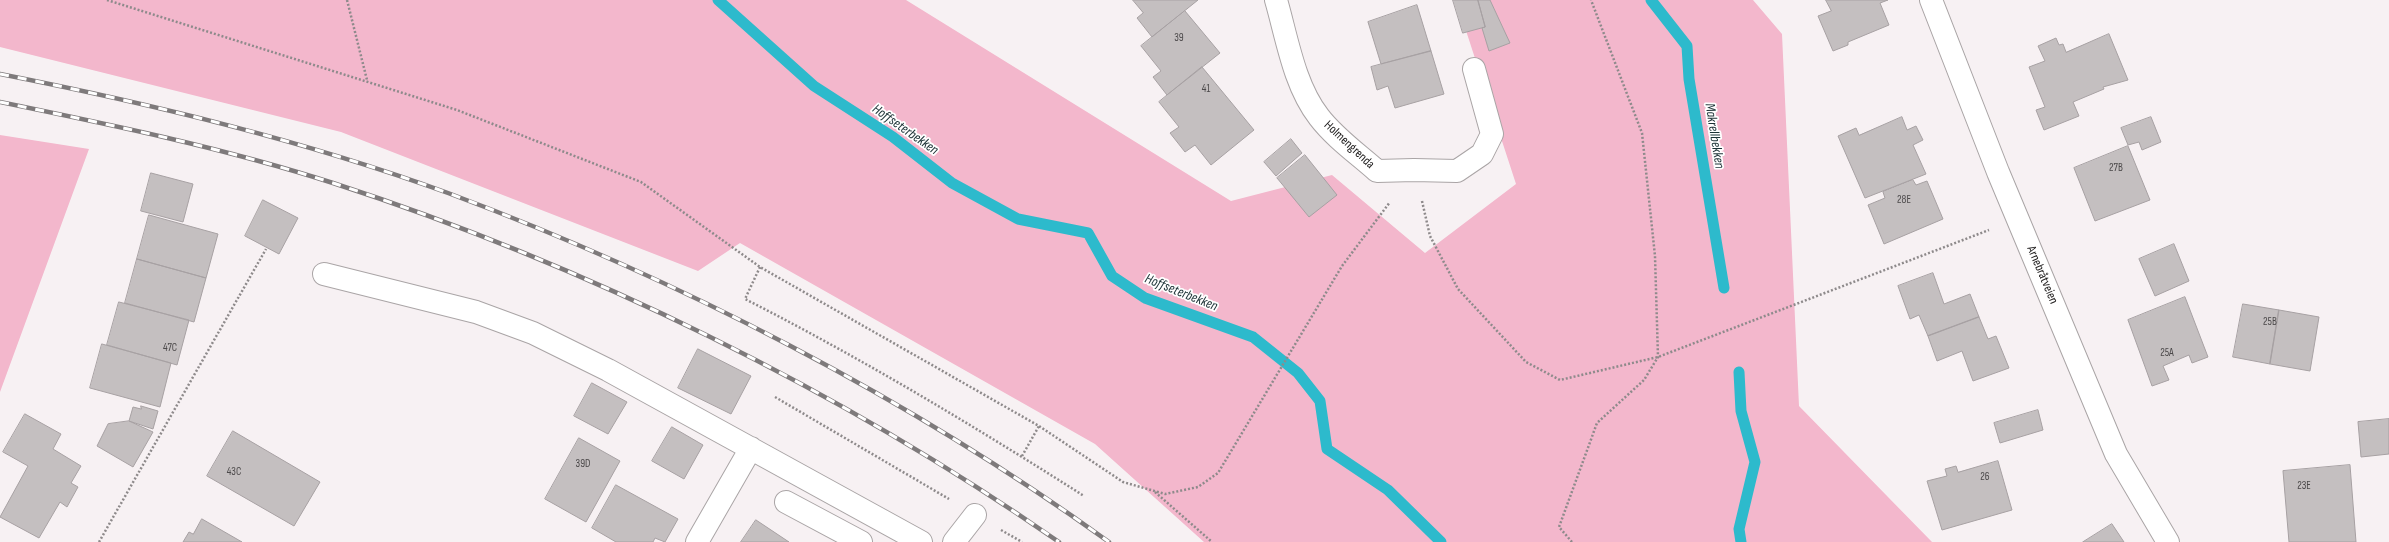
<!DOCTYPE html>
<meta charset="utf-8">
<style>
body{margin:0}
canvas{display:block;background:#f7f1f3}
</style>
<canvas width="2389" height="542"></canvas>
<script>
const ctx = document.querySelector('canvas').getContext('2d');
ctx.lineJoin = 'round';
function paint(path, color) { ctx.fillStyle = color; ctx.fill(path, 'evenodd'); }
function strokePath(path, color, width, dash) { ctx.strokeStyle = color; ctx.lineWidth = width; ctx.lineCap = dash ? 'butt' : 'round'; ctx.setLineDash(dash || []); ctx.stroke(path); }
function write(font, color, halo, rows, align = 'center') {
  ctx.font = font + ' "Sofia Sans Condensed",sans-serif'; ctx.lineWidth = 3.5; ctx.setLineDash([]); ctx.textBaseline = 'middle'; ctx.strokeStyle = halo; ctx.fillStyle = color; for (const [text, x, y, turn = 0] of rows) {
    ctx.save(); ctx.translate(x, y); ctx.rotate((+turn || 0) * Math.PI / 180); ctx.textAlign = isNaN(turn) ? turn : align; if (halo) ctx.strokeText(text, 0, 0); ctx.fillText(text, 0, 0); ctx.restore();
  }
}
const green = new Path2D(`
 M0,0h906l325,201 101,-26 93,78 91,-69 -60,-184h297l29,34 17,372 133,136h-728l-109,-98 -355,-201 -42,28 -357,-139 -341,-85z
 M0,135l89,14 -89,243z`);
const stream = new Path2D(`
 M718,0l96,86 79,51 59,46 66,36 70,14 24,43 33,22 108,39 45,36 22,28 7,48 61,41 53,52
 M1651,0l36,46 2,33 35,209
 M1739,372l2,39 14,51 -16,67 2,13`);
const building = new Path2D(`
 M1133,0h65l-46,37 -15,-19 6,-5z
 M1453,0h25l7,27 -22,6z
 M1478,0h12l20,43 -21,8 -7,-23 3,-1z
 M1826,0h62l-8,3 9,22 -41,17v3l-15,6 -15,-35 13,-5z
 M1417,5l14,46 -50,13 -13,-42z
 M1185,11l35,42 -53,42 -14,-18 8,-6 -20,-25z
 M2109,34l19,46 -25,7 1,2 -31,13 6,14 -35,14 -8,-20 9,-3 -16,-40 16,-6 -7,-15 18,-8 3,7 4,-1 3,8z
 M1431,51l13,43 -49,14 -7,-22 -11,4 -6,-23z
 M1202,67l52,63 -43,35 -16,-20 -10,7 -15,-19 9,-6 -20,-25z
 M1902,117l5,13 9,-4 7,14 -10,5 13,29 -61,24 -27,-62 18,-8 3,7z
 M2151,117l10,25 -19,8 -3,-8 -11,3 -7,-17z
 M1291,139l11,14 -26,23 -12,-14z
 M2128,146l22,54 -55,21 -21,-53z
 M1305,155l32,40 -28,22 -32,-39z
 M151,173l42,11 -10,38 -42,-11z
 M1913,180l3,5 11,-4 16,38 -59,25 -16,-39 17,-7 -2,-6z
 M263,200l35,18 -19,36 -34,-18z
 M149,215l69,19 -12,44 -69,-19z
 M2174,244l15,37 -34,15 -16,-37z
 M137,259l69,19 -12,44 -69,-19z
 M1933,273l11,31 26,-10 9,23 -51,19 -9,-21 -9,4 -12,-33z
 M2185,297l23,60 -16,6 -3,-8 -26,11 6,14 -17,6 -24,-66z
 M119,302l70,18 -12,45 -70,-20z
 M2243,304l36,6 -9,54 -37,-7z
 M2279,310l40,7 -9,54 -40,-7z
 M1979,317l9,22 8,-3 13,32 -36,13 -11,-30 -25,10 -9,-25z
 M102,344l69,19 -11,44 -70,-19z
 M698,349l53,27 -20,38 -53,-26z
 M592,383l35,19 -19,32 -34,-18z
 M141,406l17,5 -5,18 -24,-8 4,-14 8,2z
 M2038,410l5,20 -43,13 -6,-20z
 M25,414l36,20 -8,15 28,17 -10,17 7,4 -11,20 -7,-5 -21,36 -39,-21 28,-51 -25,-14z
 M2389,419v35l-28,3 -3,-35z
 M129,421l24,11 -20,35 -36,-21 11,-22z
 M672,427l31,18 -19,34 -32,-18z
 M233,431l87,51 -26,44 -87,-50z
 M579,438l41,23 -34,61 -41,-23z
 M1998,461l14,49 -70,20 -15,-49 20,-5 -2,-7 11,-3 2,6z
 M2350,465l6,77h-67l-6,-71z
 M616,485l62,34 -13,23 -10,-4 -2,4h-37l-24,-14z
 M202,519l40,23h-59l6,-10 4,2z
 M756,520l33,22h-48z
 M2112,524l12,18h-41z`);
const path = new Path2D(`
 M107,0l350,110 184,72 119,85 279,159 84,56 42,12 33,-7 20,-14 124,-207 48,-64
 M347,0l20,80
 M1422,201l8,35 28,53 68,73 34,18 98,-23 331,-127
 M760,267l-15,32c116,59 229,127 339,197
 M775,397l174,102
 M1022,456l17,-30
 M1155,492l57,50
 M1001,530l21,12
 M99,542l167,-293
 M1572,542l-13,-15 38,-104 47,-43 14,-23 -3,-101 -13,-123 -51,-133`);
const minor = new Path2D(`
 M1276,0c11,38 18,85 43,117 16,21 39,37 58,54l37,-1 43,1 25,-17 10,-20 -18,-65
 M1931,0l67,172 118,282 52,88
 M324,274l152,38 57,21 75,37 313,172
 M786,502l75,40
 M697,542l54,-94
 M954,542l21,-27`);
const rail = new Path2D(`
 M0,74c152,30 302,66 448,119 231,86 461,205 661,349
 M0,102c112,23 224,46 333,81 253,82 507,207 726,359`);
const numberNames = [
 ["39",1179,38],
 ["41",1206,89],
 ["27B",2116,168],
 ["28E",1904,200],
 ["25B",2270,322],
 ["47C",170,348],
 ["25A",2167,353],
 ["39D",583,464],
 ["43C",234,472],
 ["26",1985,477],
 ["23E",2304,486]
];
const streetNames = [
 ["Holmengrenda",1349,145,43],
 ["Arnebråtveien",2042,275,67]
];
const waterNames = [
 ["Hoffseterbekken",905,130,35],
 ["Makrellbekken",1714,136,81],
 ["Hoffseterbekken",1181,293,22]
];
paint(green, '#f3b7cc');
strokePath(stream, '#2dbacc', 11);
paint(building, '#c4bfc0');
strokePath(building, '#a7a1a3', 1);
strokePath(minor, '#aaa5a6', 24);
strokePath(path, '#8e8a8b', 2.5, [2, 2]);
strokePath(minor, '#fff', 22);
strokePath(rail, '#7e7a7b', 4.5);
strokePath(rail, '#fff', 3, [9]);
write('11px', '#4c494a', null, numberNames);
write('13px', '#242222', '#fff', streetNames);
write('italic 14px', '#1b3135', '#fff', waterNames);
</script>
